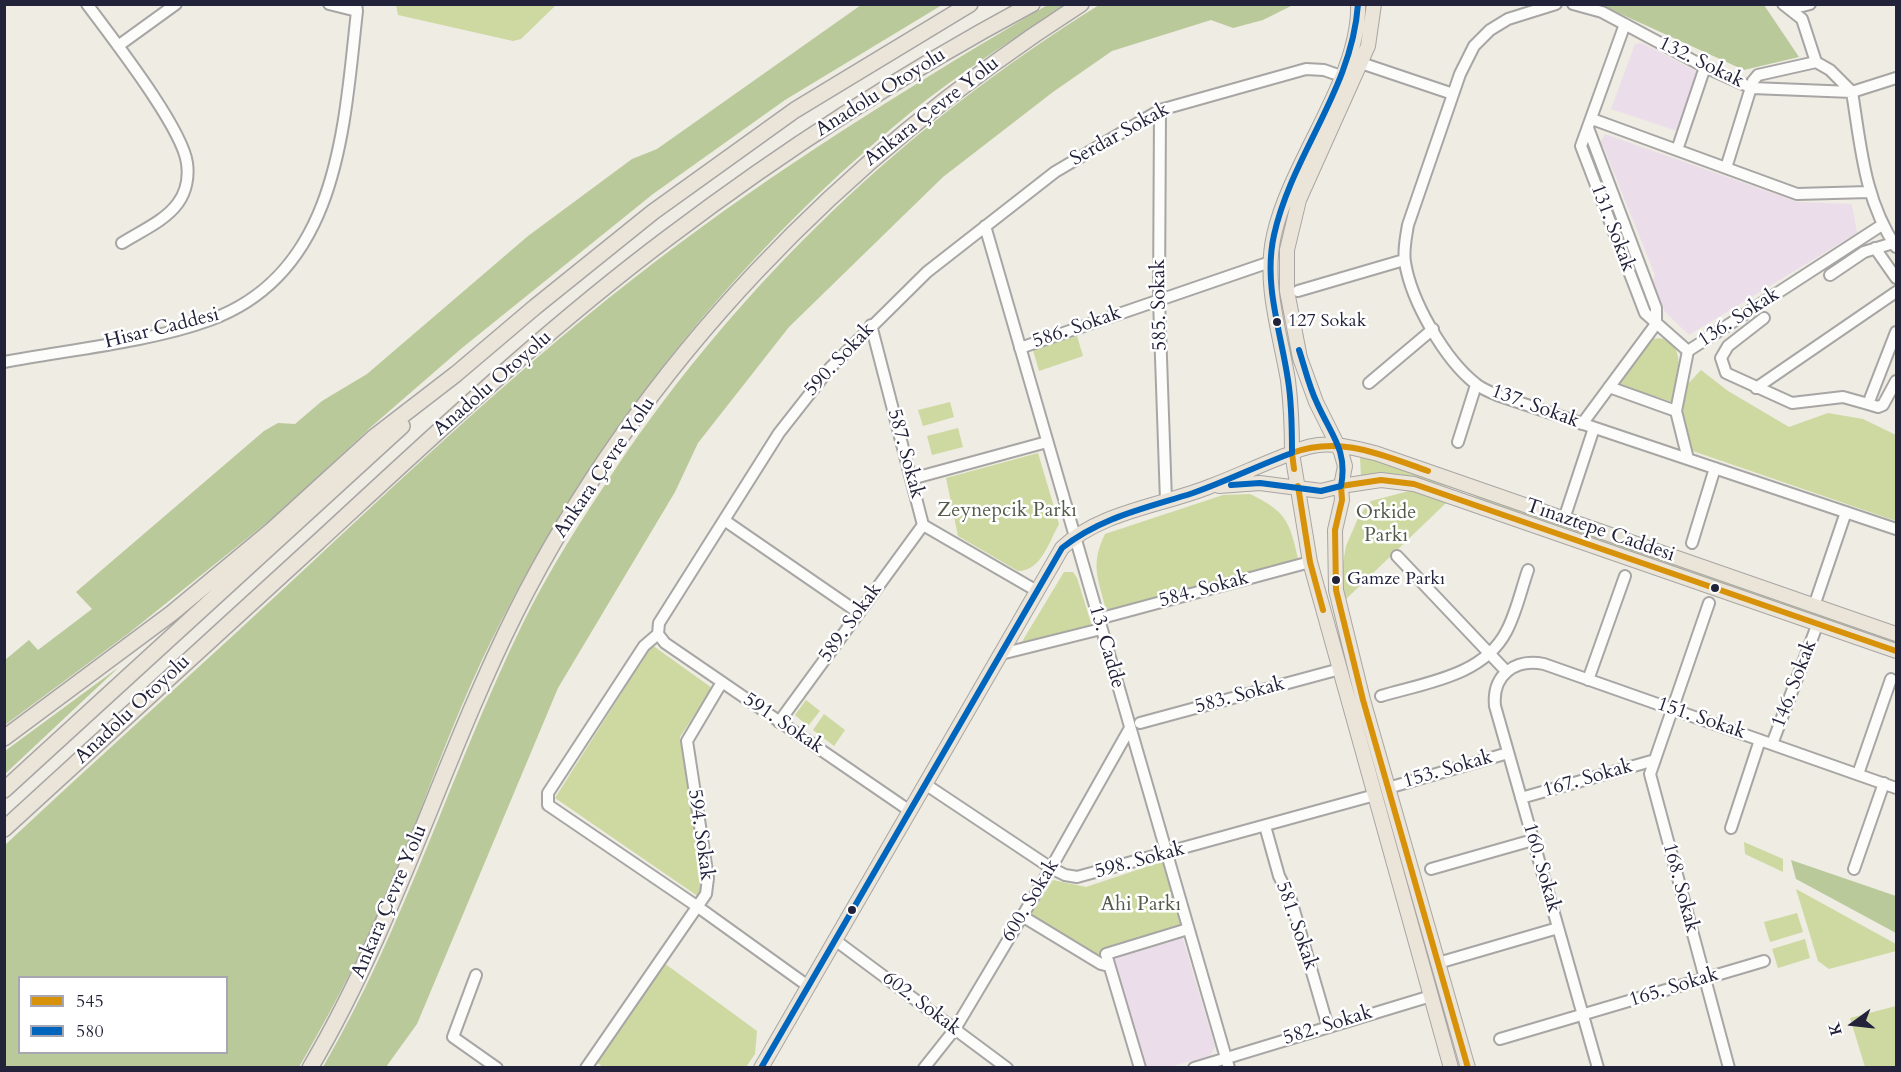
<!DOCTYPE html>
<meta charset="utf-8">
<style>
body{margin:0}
#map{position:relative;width:1901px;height:1072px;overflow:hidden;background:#eeece3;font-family:Cardo,serif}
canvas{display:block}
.frame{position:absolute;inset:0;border:6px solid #22223b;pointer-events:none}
.legend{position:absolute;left:18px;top:976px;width:210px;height:78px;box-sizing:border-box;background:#fff;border:2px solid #a7a7b1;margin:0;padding:8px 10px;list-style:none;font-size:18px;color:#22223b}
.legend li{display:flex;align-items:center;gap:12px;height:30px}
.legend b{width:30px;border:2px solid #a7a7b1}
.north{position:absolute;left:1823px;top:994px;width:60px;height:60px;-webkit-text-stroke:4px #fff;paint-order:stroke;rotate:255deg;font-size:16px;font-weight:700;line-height:24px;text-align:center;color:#22223b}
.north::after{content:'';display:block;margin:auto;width:21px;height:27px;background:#22223b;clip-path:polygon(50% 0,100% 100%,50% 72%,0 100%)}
</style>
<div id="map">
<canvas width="1901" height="1072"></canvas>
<div class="frame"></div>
<ul class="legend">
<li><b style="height:8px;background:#d79209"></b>545</li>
<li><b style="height:8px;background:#0065bd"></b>580</li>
</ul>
<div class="north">K</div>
</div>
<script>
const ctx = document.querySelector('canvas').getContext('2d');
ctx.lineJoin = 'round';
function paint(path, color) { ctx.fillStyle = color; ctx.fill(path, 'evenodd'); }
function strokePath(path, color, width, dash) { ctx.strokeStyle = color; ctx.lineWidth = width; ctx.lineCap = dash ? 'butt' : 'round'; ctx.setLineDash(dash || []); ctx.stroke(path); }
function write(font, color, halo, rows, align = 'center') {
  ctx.font = font + ' Cardo,serif'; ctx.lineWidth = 5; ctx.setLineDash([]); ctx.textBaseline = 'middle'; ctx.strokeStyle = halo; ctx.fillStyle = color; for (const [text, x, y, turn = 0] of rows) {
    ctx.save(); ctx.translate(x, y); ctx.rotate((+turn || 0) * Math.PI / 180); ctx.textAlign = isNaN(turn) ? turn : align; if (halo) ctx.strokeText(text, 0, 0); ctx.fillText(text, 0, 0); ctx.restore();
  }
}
const built = new Path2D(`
 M1642,43l56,29 -21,59 -66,-22 24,-65z
 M1605,134l193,68 54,2 5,29 -168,102 -24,-23 -12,-31 2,-6 -51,-127 -4,-5z
 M1182,936l33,111 -5,9 -41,11h-24l-32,-111z`);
const green = new Path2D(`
 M396,4h160v1l-35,34 -8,2 -115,-26z
 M1077,336l6,20 -44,15 -6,-21z
 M1652,339c37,-7 26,44 24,64l-57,-18z
 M1701,370l27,21 61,36 39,-14 35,6 33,16v86l-209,-72 -6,-35 4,-27z
 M950,402l4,15 -31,9 -5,-16z
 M958,428l5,19 -31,8 -5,-19z
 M1038,453l21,71c-10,18 -18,47 -41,47l-60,-35 -12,-58z
 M1360,457l28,6 508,176v6l-405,-141 -27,-13 -50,-13 -53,-1z
 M1409,491l18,2 19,10 -101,97 -3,-31 4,-23 13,-30 12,-15z
 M1250,494c36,17 40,28 48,65l-192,51c-8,-32 -16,-45 -1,-76l118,-39z
 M1064,572h9l4,6 15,48 -72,19z
 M652,645l60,43 -32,49c6,37 30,129 19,160l-144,-99z
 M806,700l14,11 -12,15 -13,-11z
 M824,714l21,16 -11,16 -21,-16z
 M1744,842l39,17v13l-38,-18z
 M1164,861l18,67 -87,27 -64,-40 22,-35 33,7z
 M1796,889l100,55v7l-67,18 -11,-8z
 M1797,913l6,19 -33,10 -6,-20z
 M1805,939l5,19 -32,10 -6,-19z
 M664,963l93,68 -2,23 -9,13 -142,1 -9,-7z
 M1896,1006v61h-31l-15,-49z`);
const forest = new Path2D(`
 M1049,4l15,2c-52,34 -105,67 -154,107 -187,153 -338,349 -438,569 -34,76 -60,155 -93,230 -24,54 -51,105 -80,155h-294v-222c100,-94 203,-185 303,-279 120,-112 240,-225 372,-323 118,-88 242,-164 369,-239zM20,978h206v74h-206z
 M861,5h81l-157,95 -132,94 -191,154 -91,79 -91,85 -151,121 -124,92v-65l24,-20 9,10 54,-41 -16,-17 188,-161 14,-8 17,1 27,-23 45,-27 161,-138 104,-77 25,-10z
 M1099,5h194l-30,15 -30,8 -22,-8 -99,31 -59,41 -110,85 -154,150 -91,116 -23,49 -117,196 -141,336 -31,43h-63c82,-140 128,-296 199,-442 27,-55 60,-106 94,-157 126,-187 291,-344 483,-463z
 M1601,5h163l35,52 -55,13z
 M119,667l-114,107v-23z
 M1791,860l105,36v37l-100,-54z`);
const minor = new Path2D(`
 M87,4c25,34 95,123 100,159 2,14 -1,29 -9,40 -13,18 -37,28 -56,40
 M329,4l28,7
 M1556,4l-48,15 -18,11 -16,16 -14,28 -52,151c-2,12 -5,25 -3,37 6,39 40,98 71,122 6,5 14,8 21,11l399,134
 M1573,4l29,8 103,55 47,21 100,4 44,-14
 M1783,4l19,15 14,43
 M1791,9l19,-5
 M1625,24l-44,122 64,167 43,38
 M118,46l58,-42
 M1361,63l92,31
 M1852,92c9,55 12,107 44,155
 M1160,110l-1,190 7,201
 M1592,119l205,75 72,-2
 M1677,150l28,-83
 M1726,168l27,-87 5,-6 58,-13 14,8 22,22
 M985,226l244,842
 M1875,248l21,30
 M1830,275l34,-23 29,-9
 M1298,291l106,-31
 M1764,318l-36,28 -7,12 5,15 66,30 51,-6 25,7 28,-72
 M871,325l52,200 114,66
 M1020,348l250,-86
 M4,362c64,-12 146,-20 206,-42 129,-47 134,-193 147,-309l-1,-7
 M1369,383l64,-54
 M1609,387l67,24
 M1756,388l140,-96
 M1868,404l10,3 5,-2 13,-24
 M1582,424l74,-100v-16l-68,-180
 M1458,442l18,-57
 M1688,459l-12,-48 12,-60 194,-126
 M911,479l136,-37
 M1564,519l30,-91
 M724,520l135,93
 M1692,543l23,-75
 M1397,556l109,115
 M1709,603l-59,171 79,294
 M1814,606l32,-94
 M1098,619l212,-57
 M658,634l1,-11 120,-190 51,-65 97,-96 128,-100 105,-62 146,-41 18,1 17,6
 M658,634l-14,12 -96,147v12l150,102 110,79
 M658,634l7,9 245,168
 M1001,654l100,-25
 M1588,680l37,-104
 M1381,696c43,-13 102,-20 125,-64 10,-18 15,-42 22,-62
 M779,722l144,-197
 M1140,723l200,-54
 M1772,744l46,-121
 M1858,774l33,-95
 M925,784l126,84 14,7 12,2 298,-82
 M1388,788l120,-35
 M1521,798l134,-38
 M1265,826l14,50 12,24 37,127
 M1731,828l29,-88
 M1431,869l102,-29
 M1854,869l30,-86
 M1022,916l79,48 8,2
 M835,940l172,128
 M1438,963l120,-35
 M476,975l-23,62 44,31
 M1500,1039l264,-78
 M586,1068l120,-174 2,-16 -21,-137 35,-59
 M924,1068l31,-39 96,-161 79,-140
 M1140,1068l-34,-114 82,-25
 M1194,1068l237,-72
 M1598,1068l-103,-362c-3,-31 20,-48 49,-42l352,124`);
const major = new Path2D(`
 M1219,486l41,-3 61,8 20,-5 4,-20 -4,-14 -25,-50 -16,-44 -13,-67v-41l12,-50 69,-154 6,-42
 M761,1068l301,-520c39,-37 100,-42 149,-62 27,-10 53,-23 81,-33 0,-24 -1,-49 -4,-73 -8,-47 -25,-97 -14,-145 16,-73 87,-159 84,-231
 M1451,1068l-141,-506 -18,-109c30,-15 55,-7 86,1l518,180
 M1468,1068l-105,-368 -27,-110 -1,-60 7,-30 -1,-14 40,-6 33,4 482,167`);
const highway = new Path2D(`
 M4,738l168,-125 100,-83 101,-92 83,-64 79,-67 118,-95 142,-102 175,-106
 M4,790l398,-364
 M4,829c105,-96 210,-191 314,-287 114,-105 227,-212 351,-305 115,-87 236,-165 363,-233
 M310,1068c85,-144 131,-305 205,-454 127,-253 329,-458 566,-610`);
const bus1 = new Path2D(`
 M1294,469l-2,-16c48,-18 90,2 136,18
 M1298,486l12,76 13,48
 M1468,1068l-105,-368 -27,-110 -1,-60 7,-30 -1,-14 40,-6 33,4 482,167`);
const bus2 = new Path2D(`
 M1231,485l29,-2 61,8 20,-5c7,-36 -10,-51 -24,-83 -8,-16 -12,-35 -18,-53
 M761,1068l301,-520c39,-31 85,-40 131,-55 34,-12 66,-28 99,-40 0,-24 0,-49 -4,-73 -7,-48 -25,-96 -14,-145 18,-81 78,-145 84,-231`);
const markers = [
 [1277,322,5,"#22223b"],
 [1336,580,5,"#22223b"],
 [1715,588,5,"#22223b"],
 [852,910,5,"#22223b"]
];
const busNames = [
 ["127 Sokak",1288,322],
 ["Gamze Parkı",1347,580]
];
const streetNames = [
 ["132. Sokak",1701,63,26],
 ["Anadolu Otoyolu",881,93,-32],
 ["Ankara Çevre Yolu",932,112,-38],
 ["Serdar Sokak",1120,135,-29],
 ["131. Sokak",1612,228,69],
 ["585. Sokak",1160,305,-91],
 ["136. Sokak",1739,318,-33],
 ["586. Sokak",1077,328,-19],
 ["Hisar Caddesi",162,329,-14],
 ["590. Sokak",840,360,-47],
 ["Anadolu Otoyolu",493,384,-41],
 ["137. Sokak",1535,407,20],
 ["587. Sokak",905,454,75],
 ["Ankara Çevre Yolu",605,468,-56],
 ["Tınaztepe Caddesi",1600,531,19],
 ["584. Sokak",1204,590,-15],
 ["589. Sokak",851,623,-54],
 ["13. Cadde",1106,647,74],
 ["146. Sokak",1795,684,-69],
 ["583. Sokak",1240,696,-15],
 ["Anadolu Otoyolu",133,710,-43],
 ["151. Sokak",1701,719,19],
 ["591. Sokak",783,724,34],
 ["153. Sokak",1448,770,-16],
 ["167. Sokak",1588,779,-16],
 ["594. Sokak",700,835,82],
 ["598. Sokak",1140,861,-15],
 ["160. Sokak",1541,868,74],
 ["168. Sokak",1680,888,75],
 ["600. Sokak",1031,901,-59],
 ["Ankara Çevre Yolu",390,902,-67],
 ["581. Sokak",1296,926,71],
 ["165. Sokak",1674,988,-17],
 ["602. Sokak",921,1004,37],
 ["582. Sokak",1328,1026,-17]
];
const parkNames = [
 ["Zeynepcik Parkı",1007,511],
 ["Orkide",1386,513],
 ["Parkı",1386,536],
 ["Ahi Parkı",1141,905]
];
paint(built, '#ebdeea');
paint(green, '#ced8a1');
paint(forest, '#bac99a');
strokePath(minor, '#a8a6a4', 14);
strokePath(major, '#a8a6a4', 16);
strokePath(highway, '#a8a6a4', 18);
strokePath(minor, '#fcfcfb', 10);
strokePath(major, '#ebe4d9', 14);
strokePath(highway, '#ebe4d9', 15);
strokePath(bus1, '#d79209', 6);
strokePath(bus2, '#0065bd', 6);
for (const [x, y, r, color] of markers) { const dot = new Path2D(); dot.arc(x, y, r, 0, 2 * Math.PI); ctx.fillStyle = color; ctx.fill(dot); strokePath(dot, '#fff', 2); }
write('18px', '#22223b', '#fff', busNames, 'left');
write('20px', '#22223b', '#fff', streetNames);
write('20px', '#555c4c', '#fff', parkNames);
</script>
